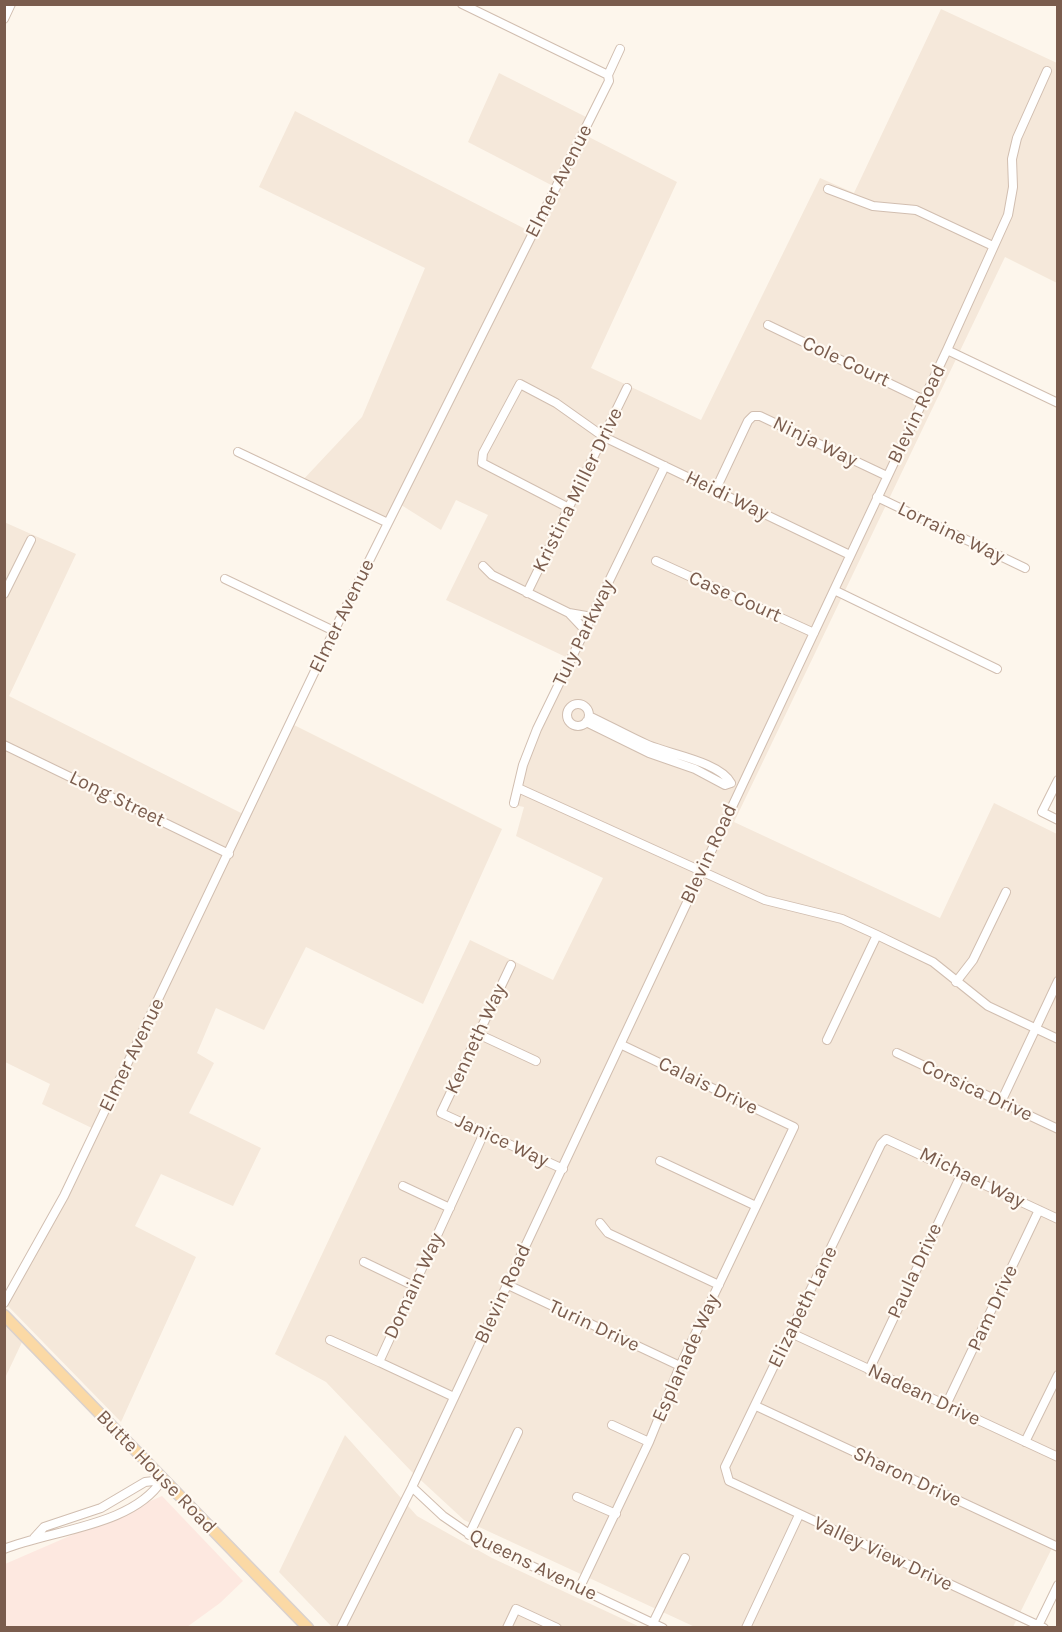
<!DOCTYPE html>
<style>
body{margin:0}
#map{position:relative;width:1062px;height:1632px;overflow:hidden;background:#fdf6ec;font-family:Karla,sans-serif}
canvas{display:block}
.frame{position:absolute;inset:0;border:6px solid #7a5c4d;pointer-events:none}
</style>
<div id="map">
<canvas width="1062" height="1632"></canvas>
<div class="frame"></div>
</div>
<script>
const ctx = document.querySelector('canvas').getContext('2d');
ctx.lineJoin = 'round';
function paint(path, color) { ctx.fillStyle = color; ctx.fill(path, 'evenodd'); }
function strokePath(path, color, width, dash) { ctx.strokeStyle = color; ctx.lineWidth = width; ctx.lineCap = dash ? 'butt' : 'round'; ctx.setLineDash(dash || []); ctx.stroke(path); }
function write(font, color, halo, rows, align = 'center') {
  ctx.font = font + ' Karla,sans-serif'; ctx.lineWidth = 4.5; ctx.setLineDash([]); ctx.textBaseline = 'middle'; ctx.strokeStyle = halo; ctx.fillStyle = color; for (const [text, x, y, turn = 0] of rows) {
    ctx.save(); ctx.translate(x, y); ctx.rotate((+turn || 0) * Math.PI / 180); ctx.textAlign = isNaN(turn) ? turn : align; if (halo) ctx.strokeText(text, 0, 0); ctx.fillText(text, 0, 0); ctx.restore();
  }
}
const residential = new Path2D(`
 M941,9l116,54v220l-52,-26 -271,565 206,96 54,-115 63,31v704l-44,89h-318l-231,-107 -52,-48 -86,-90 -51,-28 195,-414 83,40 50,-102 -87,-42 8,-29 -10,-2 9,-40 47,-106 -124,-59 42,-85 -32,-15 -15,30 -43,-27 -10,20 -87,-41 61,-65 63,-149 -166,-81 36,-76 238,122 22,-46 -87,-45 31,-69 91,46 -7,15 94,48 -86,186 110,52 119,-242 34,15z
 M4,522l72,32 -67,142 238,120 47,-91 208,104 -79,175 -117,-57 -42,83 -48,-22 -19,45 17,10 -25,50 72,35 -28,58 -72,-32 -26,52 61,31 -75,165 -116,-119 91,-173 -54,-26 8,-20 -45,-22z
 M5,1320l18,20 -18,38z
 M345,1435l72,81 75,42 148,69h-308l-53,-55z`);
const commercial = new Path2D(`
 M162,1496l81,85 -23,22 -33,24 -182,1v-64z`);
const minor = new Path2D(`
 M4,19l7,-15
 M608,75l12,-26
 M828,189l45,17 43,4 77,36
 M768,325l156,75
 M947,350l111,53
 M238,452l150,71
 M715,491l33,-70 5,-5h7l127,60
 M877,497l148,71
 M569,508l-87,-45 1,-10 37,-69 36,19 48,34 246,118
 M656,561l158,72
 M483,566l9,9 77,38 23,4
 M225,579l109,52
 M834,590l163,79
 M527,593l100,-205
 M4,594l27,-54
 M569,613l16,17
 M567 715a11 11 0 1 1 22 0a11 11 0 1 1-22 0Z
 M589,716c19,9 39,20 59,29 21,9 72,17 83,38
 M586,722l63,31 46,16 30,16 6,-2
 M4,745l225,109
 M1058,780l-16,32 16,8
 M518,788l247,112 77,19 35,16 56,27 55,44 70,33
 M514,803l9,-38 14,-36 128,-263
 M511,965l-70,148 122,56
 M956,982l17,-22 33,-68
 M478,1034l58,27
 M827,1040l50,-105
 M897,1053l161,76
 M1001,1102l57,-121
 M660,1161l96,45
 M403,1186l47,22
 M600,1223l8,10 111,52
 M364,1262l50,24
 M508,1285l172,81
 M4,1303l60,-107 270,-565 275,-550 -1,-6 -146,-71
 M791,1333l267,124
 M330,1340l49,22
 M869,1370l93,-197
 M454,1397l-75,-35 105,-229
 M946,1405l93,-195
 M756,1406l302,141
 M612,1425l37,17
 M1025,1442l33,-67
 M412,1487l31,29 38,26 182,86
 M577,1497l39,17
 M469,1535l49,-103
 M34,1538l10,-11 57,-19 44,-26 17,-2
 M4,1549c47,-19 129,-23 158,-69
 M579,1589l70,-147 31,-76 114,-239 -172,-82
 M653,1623l32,-65
 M341,1628l71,-141 535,-1137 61,-135 5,-28 -1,-28 5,-21 30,-67
 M507,1628l9,-19 41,19
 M746,1628l53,-113
 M1037,1628l21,-43
 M1044,1628l-315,-147 -4,-14 156,-323 5,-5 172,80`);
const major = new Path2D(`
 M4,1315l304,313`);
const streetNames = [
 ["Elmer Avenue",559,181,-63],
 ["Cole Court",846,362,25],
 ["Blevin Road",917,414,-64],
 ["Ninja Way",815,442,26],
 ["Kristina Miller Drive",578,490,-64],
 ["Heidi Way",727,496,26],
 ["Lorraine Way",951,533,26],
 ["Case Court",735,597,24],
 ["Elmer Avenue",342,616,-64],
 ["Tuly Parkway",584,633,-64],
 ["Long Street",117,799,26],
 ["Blevin Road",709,854,-65],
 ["Kenneth Way",476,1039,-65],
 ["Elmer Avenue",132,1055,-64],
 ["Calais Drive",708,1086,26],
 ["Corsica Drive",977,1091,25],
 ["Janice Way",502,1141,25],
 ["Michael Way",972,1178,26],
 ["Paula Drive",915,1271,-65],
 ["Domain Way",414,1286,-65],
 ["Blevin Road",503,1294,-65],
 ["Elizabeth Lane",803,1307,-64],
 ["Pam Drive",993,1308,-65],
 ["Turin Drive",594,1326,25],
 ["Esplanade Way",686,1358,-66],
 ["Nadean Drive",924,1395,25],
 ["Butte House Road",156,1472,46],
 ["Sharon Drive",907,1477,25],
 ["Valley View Drive",883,1554,25],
 ["Queens Avenue",533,1565,26]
];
paint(residential, '#f5e8da');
paint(commercial, '#fde8e0');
strokePath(minor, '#d1beb0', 10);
strokePath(major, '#dad1cd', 13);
strokePath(minor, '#fff', 8);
strokePath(major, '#fbd9a5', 10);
write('20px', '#7a5c4d', '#fffaf3', streetNames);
</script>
